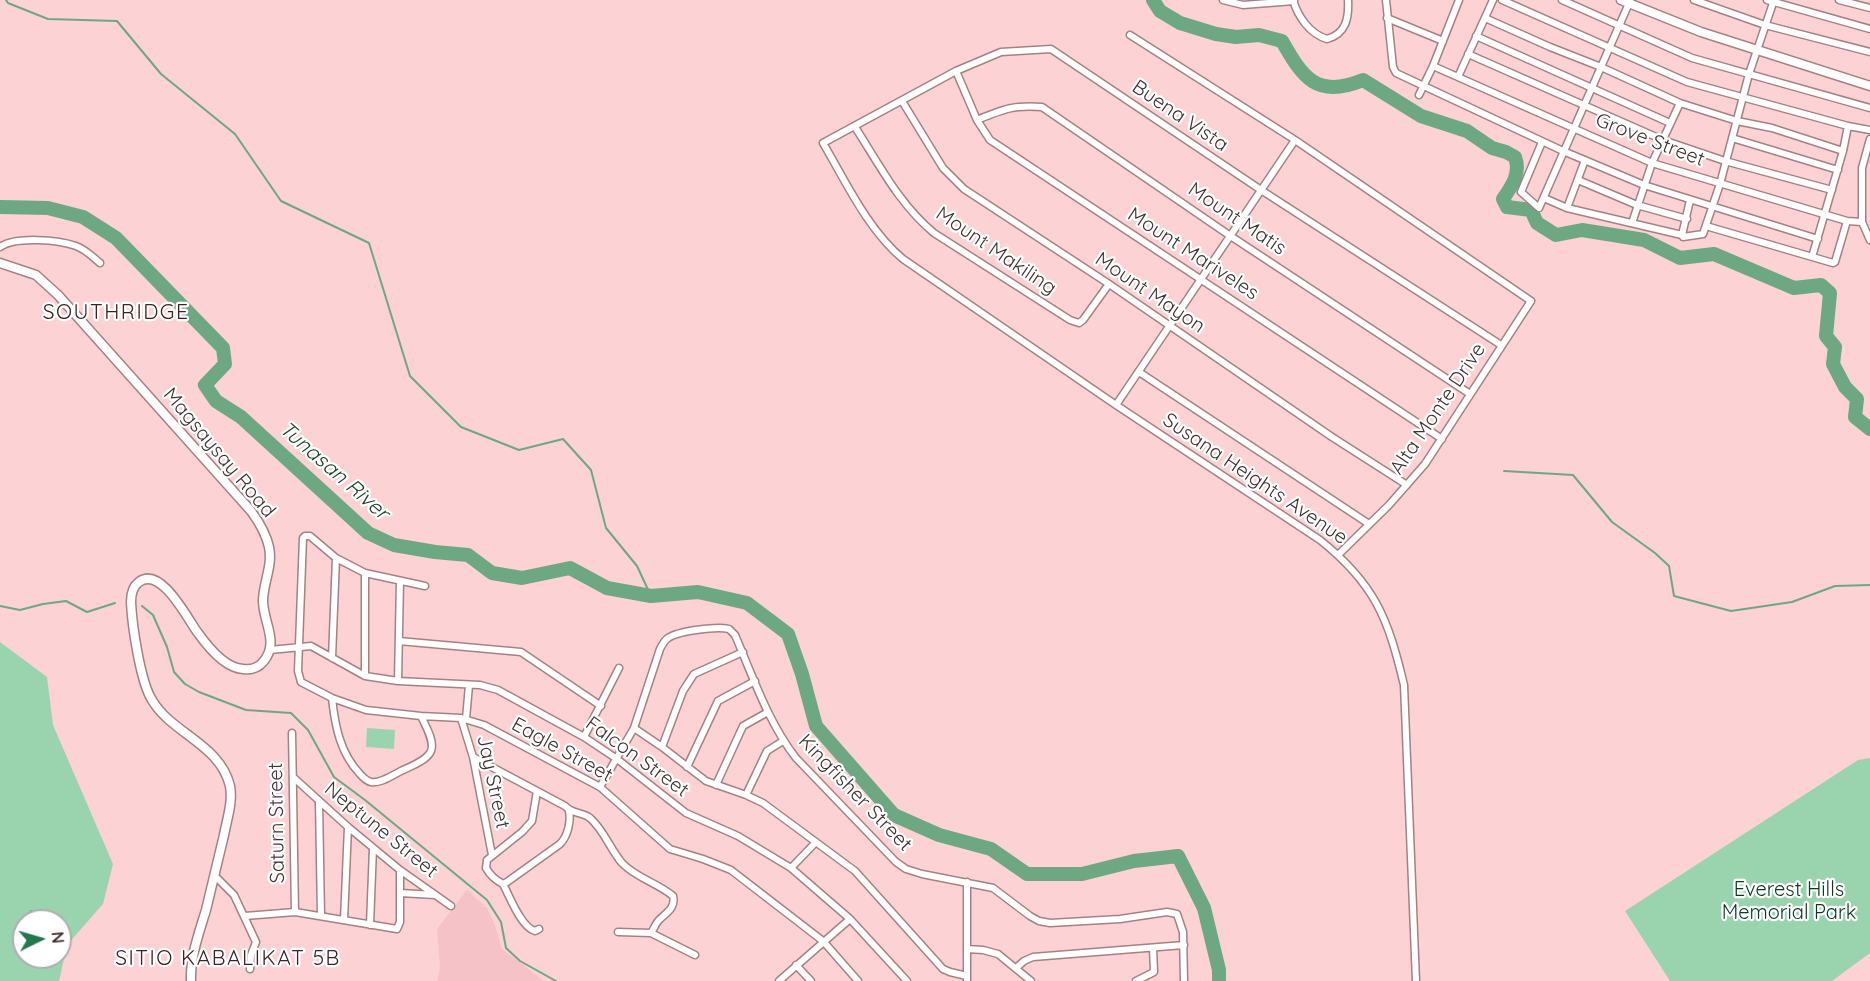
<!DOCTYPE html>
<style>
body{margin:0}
#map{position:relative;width:1870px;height:981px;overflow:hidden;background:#fcd2d5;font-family:Quicksand,sans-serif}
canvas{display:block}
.north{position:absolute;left:12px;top:909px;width:60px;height:60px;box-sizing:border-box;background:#fff;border:2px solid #b3adad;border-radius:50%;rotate:85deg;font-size:16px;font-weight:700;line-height:24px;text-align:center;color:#413132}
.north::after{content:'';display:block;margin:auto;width:21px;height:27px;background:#24794b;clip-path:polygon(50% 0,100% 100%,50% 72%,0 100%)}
</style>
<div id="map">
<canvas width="1870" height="981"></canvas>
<div class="north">N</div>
</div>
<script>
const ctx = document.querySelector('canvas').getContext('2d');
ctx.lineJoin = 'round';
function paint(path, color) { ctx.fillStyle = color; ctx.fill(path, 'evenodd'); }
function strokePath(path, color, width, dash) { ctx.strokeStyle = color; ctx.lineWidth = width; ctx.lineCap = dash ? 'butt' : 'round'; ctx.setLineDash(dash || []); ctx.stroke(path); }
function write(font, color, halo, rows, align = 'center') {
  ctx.font = font + ' Quicksand,sans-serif'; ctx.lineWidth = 4.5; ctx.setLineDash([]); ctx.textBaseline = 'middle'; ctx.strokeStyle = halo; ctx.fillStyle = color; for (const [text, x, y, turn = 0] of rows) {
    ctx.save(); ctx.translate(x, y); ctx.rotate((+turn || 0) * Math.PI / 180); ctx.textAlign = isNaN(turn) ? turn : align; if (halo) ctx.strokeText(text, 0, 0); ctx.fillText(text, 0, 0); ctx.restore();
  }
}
const built = new Path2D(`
 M467,890l20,18 8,17 7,24 42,32h-107l3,-13 -3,-39z`);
const green = new Path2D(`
 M0,642l47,35 6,48 60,139 -10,40 -36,41 -8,36h-59zM24,921h36v36h-36z
 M367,728l28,2 -1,19 -28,-2z
 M1870,758v195l-38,28h-162l-45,-70 233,-151z`);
const water = new Path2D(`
 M30,910l26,5 -1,6h-27z`);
const stream = new Path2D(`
 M6,0l2,3 40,16 69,2 44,53 74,60 46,67 88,42 41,133 51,51 58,23 44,-11 28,31 15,58 31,38 14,30
 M1504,471l69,4 39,47 43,31 14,13 5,30 57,15 61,-9 43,-16 35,-1
 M0,606l20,4 23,-6 23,-3 21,11 28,-9
 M142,606l11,9 14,32 7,25 11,12 14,8 47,18 45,3 17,17 26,47 31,23 122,100 14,22 5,26 14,13 36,20`);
const river = new Path2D(`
 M1153,0l7,11 20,12 36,11 20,3 23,-2 23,6c21,37 35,58 81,39l58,36 46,15 25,17 14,4 9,5c6,16 -3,29 -12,42l4,8 24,3 6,13 19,12 26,-5 62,10 36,18 34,-4 80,34 27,-3 9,8 -4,43 9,11 -2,17 12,23 12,12 -2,18 15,12
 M0,207l48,1 35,9 33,21 107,110 2,16 -20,21 11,16 25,16 127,116 26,12 41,7 33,3 24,18 30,5 48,-10 37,20 44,8 47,-4 49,11 41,31 14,40 14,52 78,89 45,20 52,14 36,25h55l52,-13 44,-5 26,52 15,62v11`);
const street = new Path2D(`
 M1223,0l20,5 51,-4
 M1293,0c5,17 17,34 34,39 19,-5 22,-21 21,-39
 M1386,0l7,67 3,6 167,78 81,34 174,54
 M1502,0l185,82 161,44 22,4
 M1562,0l130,58 178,50
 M1694,0l71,25 105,27
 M1767,0l103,29
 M1839,0l31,8
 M1387,18l56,23
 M1485,18l65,29 51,20 79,36 57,18 35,7 71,23
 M1130,35l165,105 236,161 -106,163 -36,41 -51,50
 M1476,36l194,87
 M1468,54l195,86 62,21 107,29
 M1433,66l219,97 195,58 15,1
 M956,71l21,49 13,20 452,299
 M1458,77l35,-77
 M1419,95l14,-29 26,-66
 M902,101l41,67 21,21 145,95 223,153 75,48
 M977,120c27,-11 36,-15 65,-13l187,128 241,159
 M855,127c24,37 44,77 79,106l136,87 9,3 4,-3 26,-36
 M1732,138l106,32
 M1870,139l-8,29v54l8,18
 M1542,142l-21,50 18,16 91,-207
 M1578,180l59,25 50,14
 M1544,198l23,10 115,27 1,2 20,-3 17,-50 29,-110 25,-74
 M1567,208l18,-48
 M1632,223l20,-60 28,-60
 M1706,226l127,37 2,-1 12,-41
 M1682,235l8,-35
 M0,247c16,-11 59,-7 76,-1 9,3 17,11 24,17
 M1812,257l31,-106 5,-25
 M1139,372l230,152
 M1116,405l179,-265
 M425,586l-60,-13 -29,-15 -26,-22h-5l-2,2 -5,133 3,11 31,16 34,12 55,6 40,2 23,7 116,62 70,62 33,10 28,11 92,71 35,40
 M399,641l122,11 80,54
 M270,650l41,-4 54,30 33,5 82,4 18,5 86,47 33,22 69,54 52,23 53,32 59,51 57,62
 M332,658l4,-100
 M365,676v-103
 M398,681l2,-100
 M332,698c3,28 8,55 28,76 3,3 6,7 11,8 9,2 22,-7 30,-11 8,-4 26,-10 30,-20 4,-10 -6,-26 -10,-35
 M461,718l12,39 19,98
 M466,719l3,-34
 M634,728l28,19 44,34 40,14 17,8 92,68 88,98 7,3 17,4
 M292,733l3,179
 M584,737l35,-69
 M662,747l21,-56 11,-17 49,-22
 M473,757l92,49c7,8 17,6 25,12 14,12 20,31 32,45 14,15 36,20 51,33 3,12 -7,17 -14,24 -4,4 -5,9 -8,13l44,22
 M687,767l31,-66 37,-20
 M293,777l55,50 52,43 51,36
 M716,785l27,-59 25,-14
 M600,787l34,-59 26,-79c2,-4 4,-8 8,-11 10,-7 49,-12 61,-9l6,6c18,42 33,87 61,123l100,104 10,7 16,5 71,14 37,28 9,5 11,2 70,-4 47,-7 10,2 6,18 1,49
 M537,791l-5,30 -10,11 -35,28 -1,8c4,7 9,12 17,16l4,-2 53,-38c8,-8 11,-23 9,-33
 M746,795l21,-44 16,-10
 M319,802l2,114
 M791,868l25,-26
 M215,876l19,19 22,47 -5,13 -1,14
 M967,882v99
 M503,884c7,13 18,43 32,47l4,-2
 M400,893l35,2
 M245,916l50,-4 102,17 3,-7v-52
 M344,920l4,-93
 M370,925l3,-77
 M618,932l33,1
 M967,949l16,1 15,4 33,27
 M796,965l15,16
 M1016,968l8,-7 9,-4 151,-12
 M779,981l71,-62
 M1136,981l18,-9 -1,-24
 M1416,981l-12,-296c-16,-67 -29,-101 -84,-145l-204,-135 -213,-146c-35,-29 -57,-77 -80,-116l133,-72 45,-19 50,-3 210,141 240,155`);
const secondary = new Path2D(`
 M1621,0l80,32 169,54
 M0,263l36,12 22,20 193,216c8,11 15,22 18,36 4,19 -6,36 -6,54 0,21 17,42 0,61 -5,6 -12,8 -20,7 -18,-1 -35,-22 -45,-36 -10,-13 -37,-68 -59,-51 -7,5 -8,13 -8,20 1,22 9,79 21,98 20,34 68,44 78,86 3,16 -3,33 -6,49 -6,25 -12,50 -18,75 -7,23 -16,47 -15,71`);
const streetNames = [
 ["Buena Vista",1180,116,34],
 ["Grove Street",1650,140,21],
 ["Mount Matis",1237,219,34],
 ["Mount Makiling",996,251,34],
 ["Mount Mariveles",1193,254,33],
 ["Mount Mayon",1150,293,34],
 ["Alta Monte Drive",1438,409,-56],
 ["Magsaysay Road",219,453,50],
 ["Susana Heights Avenue",1255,479,34],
 ["Eagle Street",562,750,29],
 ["Falcon Street",637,757,36],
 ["Jay Street",493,782,78],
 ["Kingfisher Street",855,793,46],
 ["Saturn Street",277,823,-91],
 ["Neptune Street",381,830,39]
];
const parkNames = [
 ["Everest Hills",1789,890],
 ["Memorial Park",1789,913]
];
const neighbourhoodNames = [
 ["SOUTHRIDGE",116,313],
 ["SITIO KABALIKAT 5B",228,959]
];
const waterNames = [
 ["Tunasan River",334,471,41]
];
paint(built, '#f5c3c7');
paint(green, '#9ad4ae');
paint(water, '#6da882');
strokePath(stream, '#6da882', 2);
strokePath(river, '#6da882', 14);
strokePath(street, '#a68184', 9);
strokePath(secondary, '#a68184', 11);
strokePath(street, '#fff', 6);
strokePath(secondary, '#fff', 8);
write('20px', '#413132', '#fff', streetNames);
write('20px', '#093920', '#fff', parkNames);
ctx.letterSpacing = '1.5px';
write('21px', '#3f2124', '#fff', neighbourhoodNames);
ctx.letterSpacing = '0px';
write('italic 21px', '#17452b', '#fff', waterNames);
</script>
